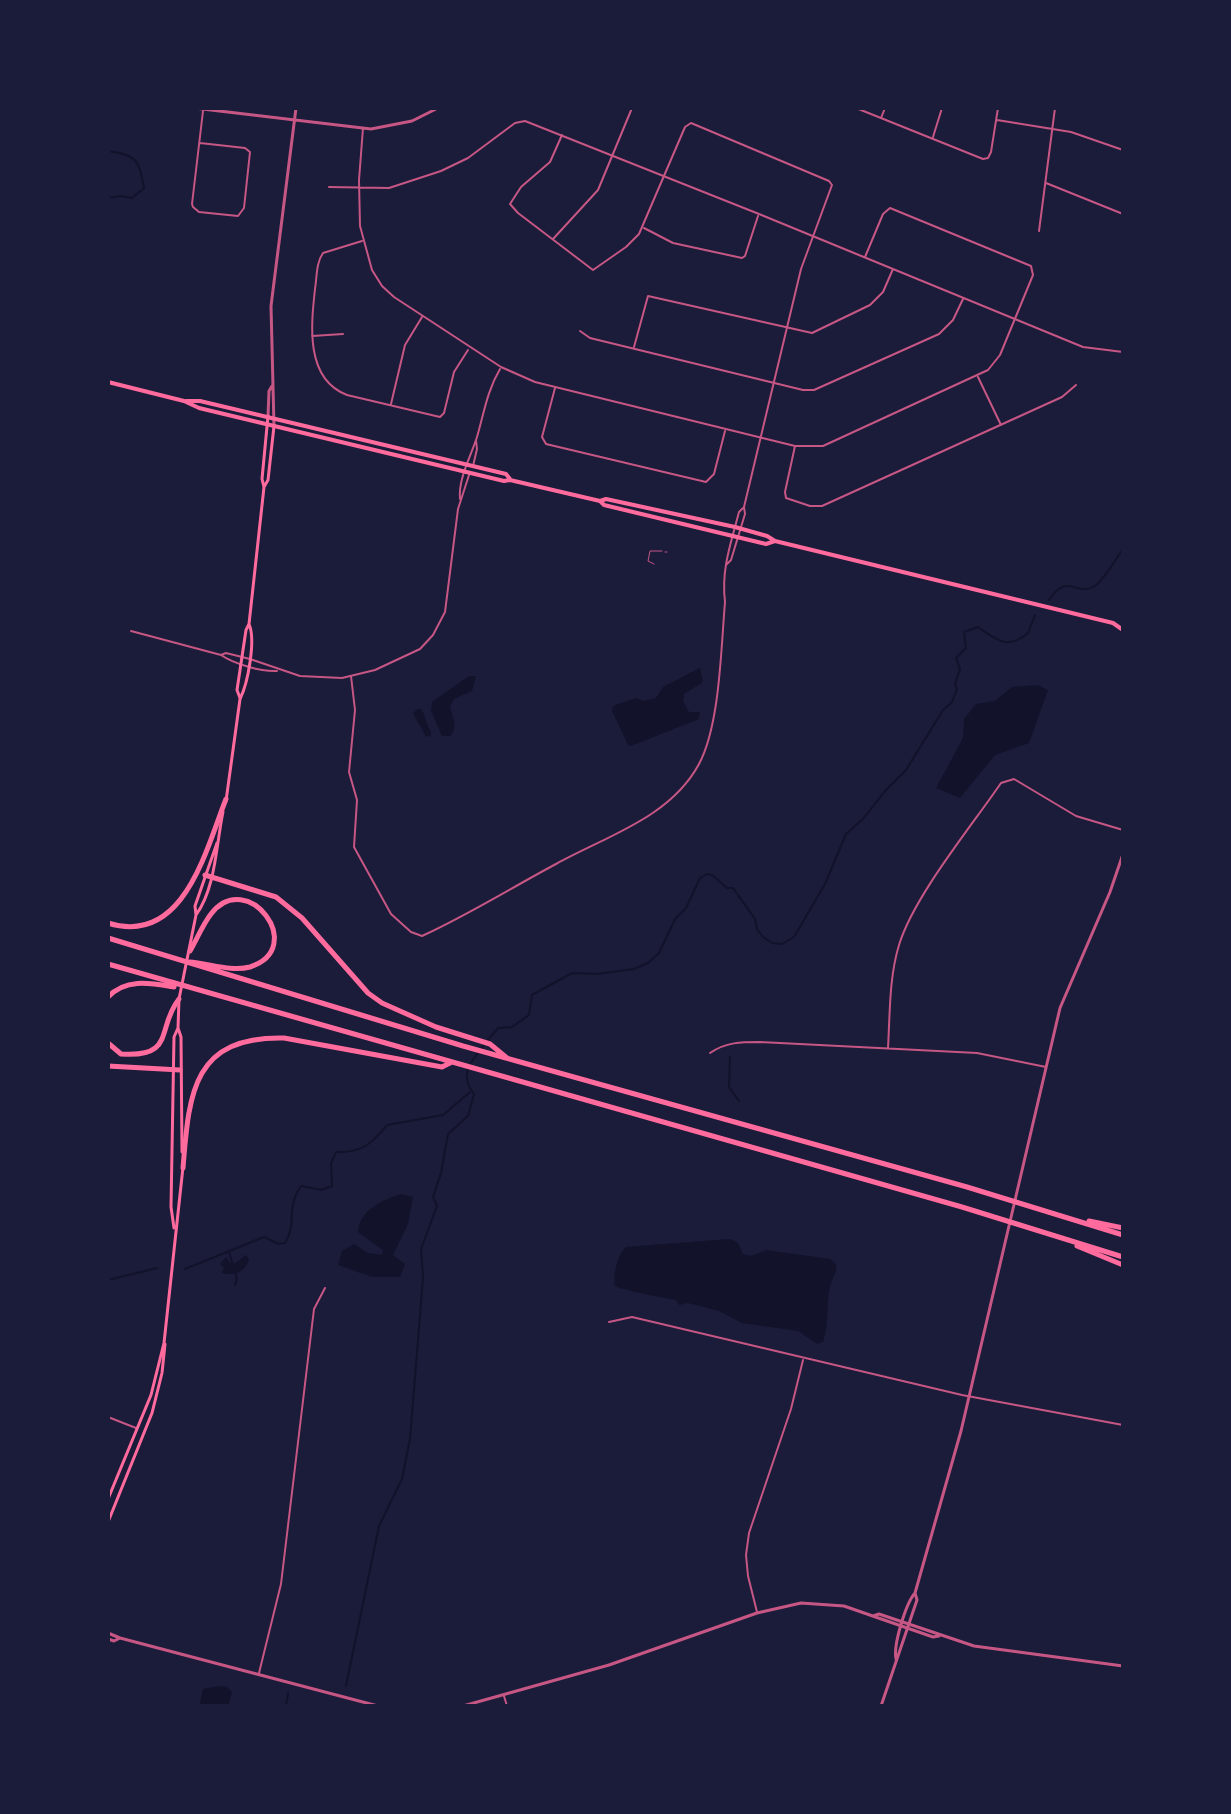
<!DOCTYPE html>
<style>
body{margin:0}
#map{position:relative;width:1231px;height:1814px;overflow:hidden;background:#1b1b3a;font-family:Arial,sans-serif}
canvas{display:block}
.frame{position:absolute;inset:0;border:110px solid #1b1b3a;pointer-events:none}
</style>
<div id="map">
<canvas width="1231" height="1814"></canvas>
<div class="frame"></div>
</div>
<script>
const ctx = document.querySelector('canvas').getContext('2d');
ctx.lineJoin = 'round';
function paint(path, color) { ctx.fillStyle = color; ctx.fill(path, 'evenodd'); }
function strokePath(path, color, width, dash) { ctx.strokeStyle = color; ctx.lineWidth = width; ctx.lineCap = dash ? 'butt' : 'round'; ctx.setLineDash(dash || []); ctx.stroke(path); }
const water = new Path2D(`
 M700,668l3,14 -19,12 -1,7 6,11h11l-1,7 -68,27 -3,-1 -16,-34 1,-5 23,-8 8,3 12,-3 7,-11z
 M469,676h7l-4,15 -18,8 -4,7c2,10 9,22 0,30h-8l-11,-25 1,-9z
 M1038,685l10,5 -19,53 -34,12 -35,43 -24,-10 27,-50 1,-19 12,-15 19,-3 17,-14z
 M418,709h3c5,7 5,15 10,23v3l-5,2 -13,-24z
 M401,1194l12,3 -5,27 -15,31 12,9 -5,13h-28l-34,-12 4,-14 12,-7 14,9 14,2 1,-5 -25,-18c1,-22 25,-32 43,-38z
 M730,1239l8,4 5,11 8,2 15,-6 64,9 6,5c1,9 -2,11 -5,19 -6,20 -1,39 -8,59l-6,2 -19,-13 -56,-8 -23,-12 -31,-8 -9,2 -3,-5c-11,-2 -55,-10 -61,-14 -2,-11 2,-31 11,-39z
 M246,1255l3,4c-4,13 -13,17 -27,14l2,-5 -4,-4 6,-7 4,6h5z
 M220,1686l7,1 5,5 -4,14h-25l-3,-3 3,-14z`);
const stream = new Path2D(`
 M108,151c29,4 31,9 36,37l-12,10 -11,-2 -13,2
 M1049,600c19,-29 28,-2 46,-14 10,-8 20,-26 28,-37
 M488,1040l10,-12 14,-1 17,-12 3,-20 40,-22 25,1 37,-5 14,-6 11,-10 16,-34 11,-11 14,-30 7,-4 5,1 15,13h6l22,31 2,10 6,8 9,6 10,1 12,-7 31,-53 21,-50 17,-15 22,-28 21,-21 37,-60 9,-8 5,-13 -2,-5 5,-15 -4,-11 10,-10 -2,-16 14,-5c18,12 29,24 50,6l7,-18
 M730,1057l-1,30 10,14
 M229,1252l4,13
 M185,1269l79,-32 15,7 6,-1c13,-21 0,-34 16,-57l20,4 11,-4 -1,-23 5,-11c25,1 36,-8 51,-27l56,-10 27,-23
 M235,1271l2,8 -2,6
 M108,1280l49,-12
 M346,1686l33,-160 23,-47 8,-40 13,-161 -2,-29 16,-43 -4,-9 8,-24 7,-39 20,-18 6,-22c-16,-20 -3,-32 10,-49
 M286,1706l2,-13`);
const service = new Path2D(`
 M665,552h2
 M654,564l-6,-3 2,-10h12`);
const minor = new Path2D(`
 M856,108l127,51 5,-1 3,-6 7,-44
 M881,118l4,-10
 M997,120l74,12 52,18
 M363,128l-4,52 1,46 12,44 10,16 12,11 107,70 34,15 260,64h28l165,-76 12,-15 33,-80 -2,-9 -141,-58 -7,6 -18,43
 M562,135l-12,27 -29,25 -11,17 8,9 75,57 33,-23 13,-13 46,-107 6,-4 138,58 3,4 -31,84 -57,238 1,7 -14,46 -5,5
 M933,137l9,-29
 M200,143l45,5 5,4 -6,56 -6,8 -39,-4 -6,-5 -1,-3 11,-93
 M1046,183l77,31
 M329,187l60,1 52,-17 27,-13 47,-35 10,-2 234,93 324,133 40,5
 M644,228l29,15 69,15 3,-2 13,-40
 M1039,231l16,-123
 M553,239l45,-49 34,-82
 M362,241l-39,12c-7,10 -6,24 -8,36 -4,36 -10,90 32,106l93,22 4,-4 10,-41 14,-22
 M580,331l10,7 213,52h11l125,-56 14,-14 10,-21
 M312,336l31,-2
 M634,347l14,-51 164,37 58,-28 13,-13 10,-23
 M978,377l23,48
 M555,388l-13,49 4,7 160,38 8,-8 11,-43
 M391,404l14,-59 17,-28
 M795,446l-10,46 1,6 24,8h12l240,-109 14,-12
 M473,466l4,-17 -1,-9
 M460,499c-2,-20 11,-43 17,-62 7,-24 10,-46 23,-68
 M131,631l90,24c13,9 41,17 56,16
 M221,655l5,-2 24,6 50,17 42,2 33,-8 45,-21 13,-14 12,-23 13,-103 12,-37
 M351,676l4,34 -6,62 8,28 -3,47 37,67 20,18 11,4c46,-21 89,-48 134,-72 50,-28 114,-46 143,-100 21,-39 22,-116 26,-162 -4,-33 6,-59 14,-90l4,-4
 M888,1048c2,-34 1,-70 11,-103 15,-49 72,-118 102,-162l13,-4 62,37 47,14
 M710,1053c16,-11 31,-11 50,-11l217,11 69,14
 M609,1322l23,-5 330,78 161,30
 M108,1417l28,11
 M757,1612l-9,-36 -2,-21 3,-22 42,-124 12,-49
 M259,1673l22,-89 33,-275 11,-21
 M504,1696l3,10`);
const tertiary = new Path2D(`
 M194,108l177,21 41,-8 26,-13
 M268,416l1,-25 3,-5
 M274,426l-3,-120 25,-198
 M873,1616l6,-2 95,32 149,20
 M108,1633l12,5 258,68
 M108,1639l6,2 6,-3
 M896,1659c-3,-14 10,-56 19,-66
 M463,1706l146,-41 148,-52 44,-10 43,3 89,31 6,-1
 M881,1706l36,-106 -2,-7 46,-162 99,-423 50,-116 13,-38`);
const secondary = new Path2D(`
 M264,487l-2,-8 6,-63
 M240,698l-3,-8 9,-60 3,-6 15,-137 4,-7 6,-54
 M226,801l14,-102c8,-16 16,-59 9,-75
 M196,915c20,-28 20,-70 27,-103
 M178,1028l3,9 1,115
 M174,1228l-3,-21 3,-170 4,-9 1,-29 17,-84 -1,-9 22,-63
 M108,1499l43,-104 13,-52 19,-176
 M108,1522l44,-109 10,-40 3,-29`);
const primary = new Path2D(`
 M108,382l76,19 15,7 305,73 6,-1 90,21 6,-2 129,28 32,9 8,5 338,82 10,7
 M186,401h14l281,67 25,6 4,5
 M600,501l4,4 162,39 9,-3`);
const motorway = new Path2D(`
 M205,875l71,22 26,21 66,75 14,10 54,24 54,17 17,14
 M108,923c76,24 98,-74 118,-124
 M108,938l355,108 504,141 156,48
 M189,962c19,1 42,10 61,5 59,-19 -3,-100 -39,-53 -8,10 -14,25 -21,37
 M108,964l854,243 161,50
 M108,997c18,-19 42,-14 66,-10
 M108,1043l13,11c55,4 35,-26 58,-55
 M108,1066l72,4
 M183,1168c6,-74 9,-132 101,-130l158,29 8,-4
 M1089,1221l34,7
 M1077,1246l46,19`);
paint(water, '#12122b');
strokePath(stream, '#12122b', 2);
strokePath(service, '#c65784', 1);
strokePath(minor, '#c65784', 2);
strokePath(tertiary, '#c65784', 3);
strokePath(secondary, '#ff6b9d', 3);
strokePath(primary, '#ff6b9d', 4);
strokePath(motorway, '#ff6b9d', 5);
</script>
